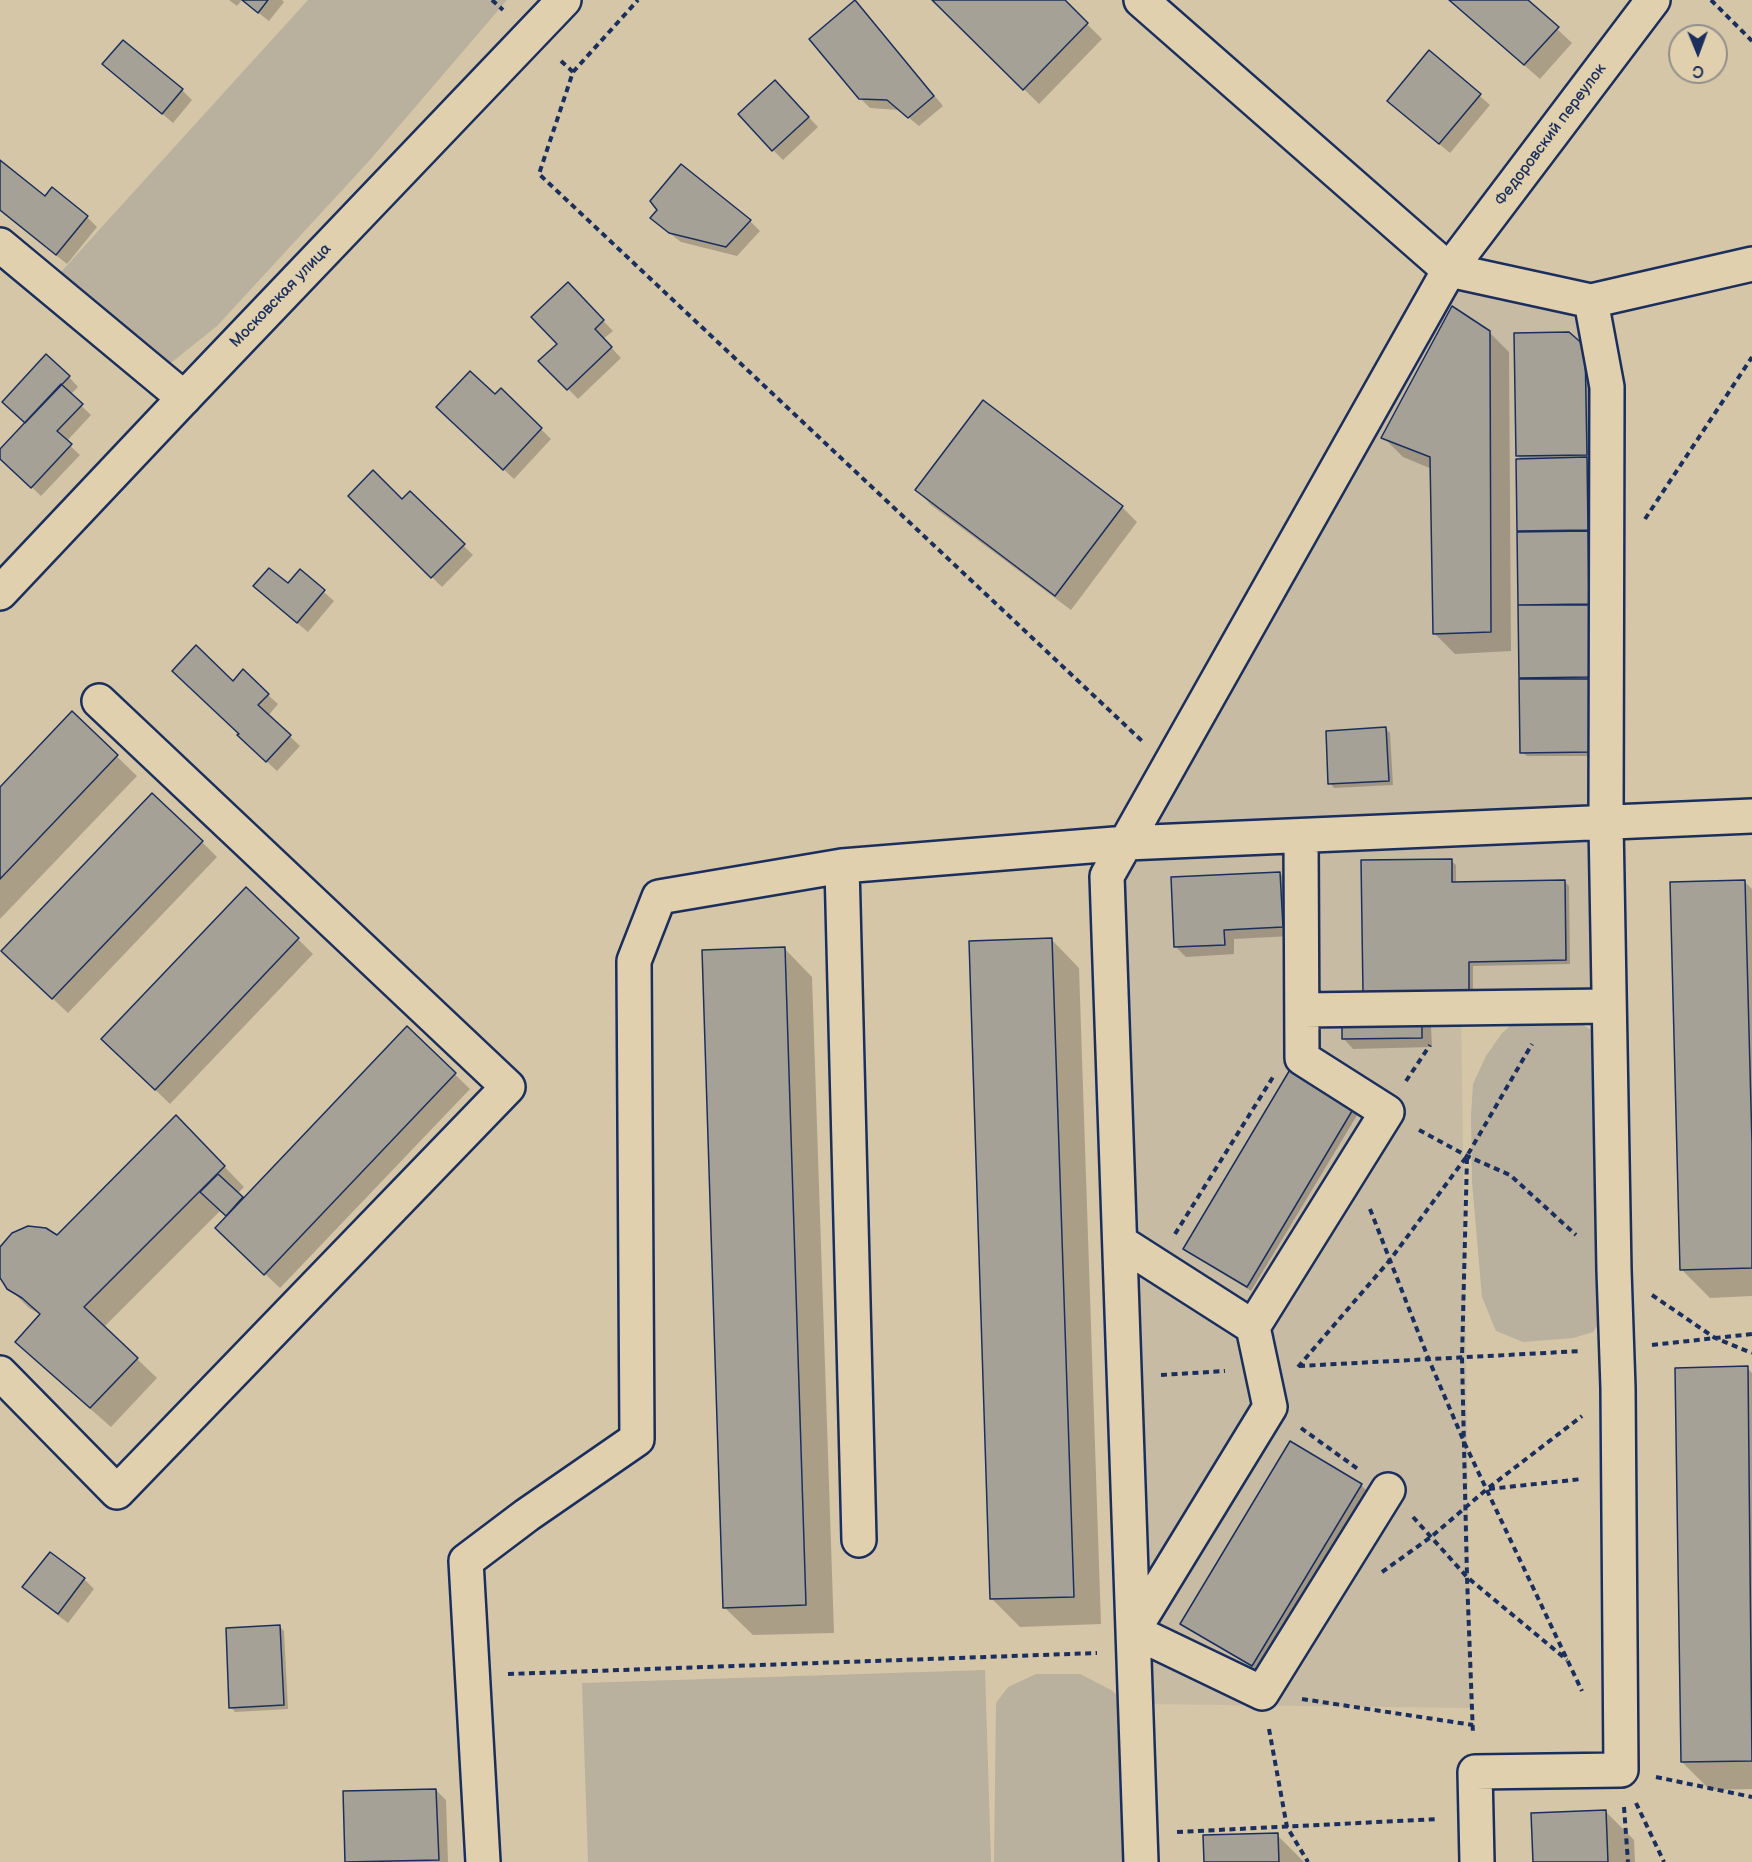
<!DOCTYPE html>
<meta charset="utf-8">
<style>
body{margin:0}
#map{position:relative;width:1752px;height:1862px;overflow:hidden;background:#d5c6a8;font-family:"Balsamiq Sans",sans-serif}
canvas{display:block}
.north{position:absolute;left:1668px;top:24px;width:60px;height:60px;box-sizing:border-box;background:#e1d0ad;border:2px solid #92908d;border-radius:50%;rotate:179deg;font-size:16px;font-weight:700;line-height:24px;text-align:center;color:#1b2f5e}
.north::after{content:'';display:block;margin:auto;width:21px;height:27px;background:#1b2f5e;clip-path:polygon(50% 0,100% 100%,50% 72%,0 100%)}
</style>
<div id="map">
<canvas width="1752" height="1862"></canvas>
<div class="north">С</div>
</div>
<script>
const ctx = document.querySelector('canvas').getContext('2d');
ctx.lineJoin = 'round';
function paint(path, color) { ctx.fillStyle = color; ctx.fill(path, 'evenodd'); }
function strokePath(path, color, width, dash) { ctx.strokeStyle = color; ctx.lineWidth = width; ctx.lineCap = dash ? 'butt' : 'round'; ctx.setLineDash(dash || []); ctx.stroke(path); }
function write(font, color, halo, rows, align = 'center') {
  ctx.font = font + ' "Balsamiq Sans",sans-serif'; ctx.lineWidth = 5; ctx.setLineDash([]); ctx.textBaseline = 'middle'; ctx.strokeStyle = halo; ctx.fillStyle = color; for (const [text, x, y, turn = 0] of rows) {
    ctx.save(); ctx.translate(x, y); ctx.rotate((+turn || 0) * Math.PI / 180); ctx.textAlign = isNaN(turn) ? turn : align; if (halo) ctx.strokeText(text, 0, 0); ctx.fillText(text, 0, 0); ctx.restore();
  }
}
const built = new Path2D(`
 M1453,268l140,31 15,705 -147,4 10,700 -334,-4 -28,-828z`);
const green = new Path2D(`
 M308,0h199l-138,161 -152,165 -50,40 -117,-82z
 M1520,1017l60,6 22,14 6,274 -15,21 -20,6 -50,4 -27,-11 -14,-34 -10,-115 -1,-66 2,-32 13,-28 16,-23z
 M985,1670l6,192h-403l-6,-179z
 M1036,1674h44l31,16 22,17 5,155h-144l2,-159 12,-16z`);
const shadow = new Path2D(`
 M229,0h53l2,2 -15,19 -27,-21 -5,6z
 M934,0h129l39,39 -63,65z
 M1449,0h77l46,43 -32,36z
 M865,12l78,94 -24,20 -20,-16 -29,-2 -10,-10z
 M1429,52l61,53 -40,48 -51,-42z
 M104,64l78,26 10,10 -19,23z
 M785,92l33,35 -35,33 -10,-10z
 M0,162l46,36 41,19 10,10 -30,37 -67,-53z
 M750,221l10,10 -23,25 -56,-14 -19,-15z
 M568,284l45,47 -10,8 18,19 -43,41 -37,-38 18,-17z
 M1489,332l20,20 2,299 -56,3 -20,-20 -3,-165 -29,-12 -20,-20z
 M1589,352l2,107h-4l4,4 4,293h-68l-5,-4 2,-71 -3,-3 -2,-144h3l-3,-4 3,-70 -5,-5z
 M69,377l9,10 -8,8 21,20 -25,27 14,13 -39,41 -41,-39v-6z
 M501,390l50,49 -37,40 -66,-62 47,-21z
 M984,402l138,105 15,15 -66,88 -140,-105 -14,-15z
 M410,493l63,62 -31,32 -92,-91 52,5z
 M300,571l34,30 -26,31 -43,-36 23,-11z
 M234,683l34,12 10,9 -10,12 32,30 -23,25 -28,-26z
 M72,713l65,63 -137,143v-130z
 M1386,729l4,4 3,52 -59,3 -4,-5z
 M202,842l15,15 -149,156 -50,-47z
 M1451,861l5,4v19l109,-2 4,4 1,78 -97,2v29l-104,2z
 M1280,873l9,10 3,53 -58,3v15l-48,3 -10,-10z
 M1745,882l7,7v407l-42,2 -29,-29z
 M298,939l15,15 -143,150 -52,-50z
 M1051,939l28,29 22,656 -81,3 -28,-28z
 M784,948l28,29 22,656 -81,2 -29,-28z
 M1421,1016l10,10 1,21 -79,2 -9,-10z
 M407,1028l63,61 -190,199 -48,-45 -4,-27 -7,-6 -117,117 53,51 -46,49 -75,-66 -19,-19 24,-27 -12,-7 -20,-20 -9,-14v-23l57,-14 139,-100 48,50 -7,7 6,6z
 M1292,1070l67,42 -108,179 -62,-38 -4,-4z
 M1747,1368l5,5v416l-42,1 -28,-28z
 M1291,1443l70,42 5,5 -109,180 -70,-42 -5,-4z
 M50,1554l34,25 10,10 -26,34 -34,-26 -10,-10z
 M280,1627l4,4 4,78 -53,3 -4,-5z
 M436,1790l10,10 2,62h-101l-2,-70z
 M1606,1812l28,28 1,22h-101z
 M1277,1835l27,27h-99z`);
const building = new Path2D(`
 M242,0h26l-10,13z
 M855,0l79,96 -26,22 -21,-18 -28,-1 -50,-60z
 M932,0h133l23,23 -65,67z
 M1449,0h79l31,27 -35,38z
 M123,40l60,49 -21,25 -60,-50z
 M1429,50l52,44 -42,50 -52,-43z
 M775,80l34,37 -37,34 -34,-37z
 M0,160l45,36 7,-9 36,29 -32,39 -56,-45z
 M681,164l70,56 -25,27 -57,-14 -19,-15 7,-8 -7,-9z
 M568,282l36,38 -9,9 17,18 -45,43 -29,-29 19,-17 -26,-27z
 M1452,306l38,25 1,301 -58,2 -3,-177 -49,-19z
 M1569,332l16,14 2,109 -71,1 -2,-123z
 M46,354l24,22 -45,47 -23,-21z
 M470,371l25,23 6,-6 41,40 -39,42 -67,-63z
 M61,384l22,20 -26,27 15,13 -41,44 -31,-29v-10z
 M983,400l140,106 -68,90 -140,-106z
 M1587,457l1,73 -71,1 -1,-72z
 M373,470l29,29 8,-8 55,53 -34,34 -83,-82z
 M1588,531l1,73 -71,1 -1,-73z
 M269,568l19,15 12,-14 25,21 -28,33 -44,-37z
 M1518,605h71l1,72 -71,1z
 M196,645l37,36 10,-12 26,25 -11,11 33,30 -25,27 -29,-27 2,-1 -67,-63z
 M1519,679h71l1,73 -71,1z
 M72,711l46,44 -118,124v-92z
 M1386,727l3,54 -61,3 -2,-53z
 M152,793l51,48 -151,158 -51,-48z
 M1452,859v23l113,-2 1,80 -97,2v29l-106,2 -2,-133z
 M1280,872l3,55 -59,3 1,15 -51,2 -3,-70z
 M1745,880l7,264v124l-72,2 -10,-388z
 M246,887l53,51 -144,152 -54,-51z
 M1052,938l22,659 -84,2 -21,-658z
 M785,947l21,658 -83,3 -21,-658z
 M1422,1015v23l-80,1v-23z
 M407,1026l49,47 -192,202 -49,-47z
 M1291,1068l64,38 -108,181 -64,-38z
 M176,1115l49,51 -141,141 54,51 -48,50 -75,-66 25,-28 -18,-16 -15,-9 -3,-5 -4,-6v-31l12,-14 16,-7 18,2 11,7z
 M218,1174l25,23 -17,19 -26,-24z
 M1748,1366l4,395 -71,1 -6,-394z
 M1290,1441l72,43 -110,182 -72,-42z
 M50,1552l35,26 -27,36 -36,-27z
 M280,1625l4,80 -55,3 -3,-80z
 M436,1789l3,71 -94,2 -2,-71z
 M1606,1810l2,52h-75l-2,-49z
 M1278,1833l1,29h-75l-1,-27z`);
const path = new Path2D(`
 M492,0l11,10
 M1711,0l41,41
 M561,61l12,11 -34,102 603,567
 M573,72l65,-72
 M1645,519l107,-162
 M1406,1081l24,-36
 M1419,1130l48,26 43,19 66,60
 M1467,1158l-5,200 5,219 6,158
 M1370,1209l59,151 36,84 117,247
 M1175,1234l98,-157
 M1652,1295l63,43 37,15
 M1652,1345l100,-11
 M1299,1366l283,-15
 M1298,1367l92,-107 77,-104 65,-112
 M1161,1375l64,-4
 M1301,1428l57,41
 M1489,1489l93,-10
 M1413,1517l54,60 100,83
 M1382,1572l49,-35 56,-48 95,-73
 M508,1674l589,-21
 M1302,1699l171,26
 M1269,1729l18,98 21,35
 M1656,1777l96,20
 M1636,1803l28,59
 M1624,1807l4,55
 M1177,1832l262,-13`);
const minor = new Path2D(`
 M1141,0l308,270 142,31 16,86 -1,436 8,447 4,118 3,382 -146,2 2,90
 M0,245l184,153
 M1591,301l161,-37
 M1303,1010l306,-4
 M1120,1242l133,85 134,-215 -85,-54 -1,-222
 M1253,1327l17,80 -137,224 129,62 126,-203
 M0,1373l117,119 391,-405 -409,-386
 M859,1540l-17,-674 285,-23 625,-27
 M483,1862l-17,-301 61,-46 110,-76 -3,-478 25,-64 183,-31
 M1141,1862l-34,-986 342,-606 204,-270`);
const major = new Path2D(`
 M0,593l184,-195 380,-398`);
const streetNames = [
 ["Федоровский переулок",1551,135,-53],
 ["Московская улица",281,296,-46]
];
paint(built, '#c7bba3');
paint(green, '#b9b09d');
paint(shadow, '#0003');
paint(building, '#a6a196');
strokePath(building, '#1b2f5e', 1.5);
strokePath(minor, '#1b2f5e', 38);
strokePath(major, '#1b2f5e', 38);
strokePath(path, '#1b2f5e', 4, [6, 4.5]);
strokePath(minor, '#e1d0ad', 33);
strokePath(major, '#e1d0ad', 33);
write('16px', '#1b2f5e', '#e1d0ad', streetNames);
</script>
